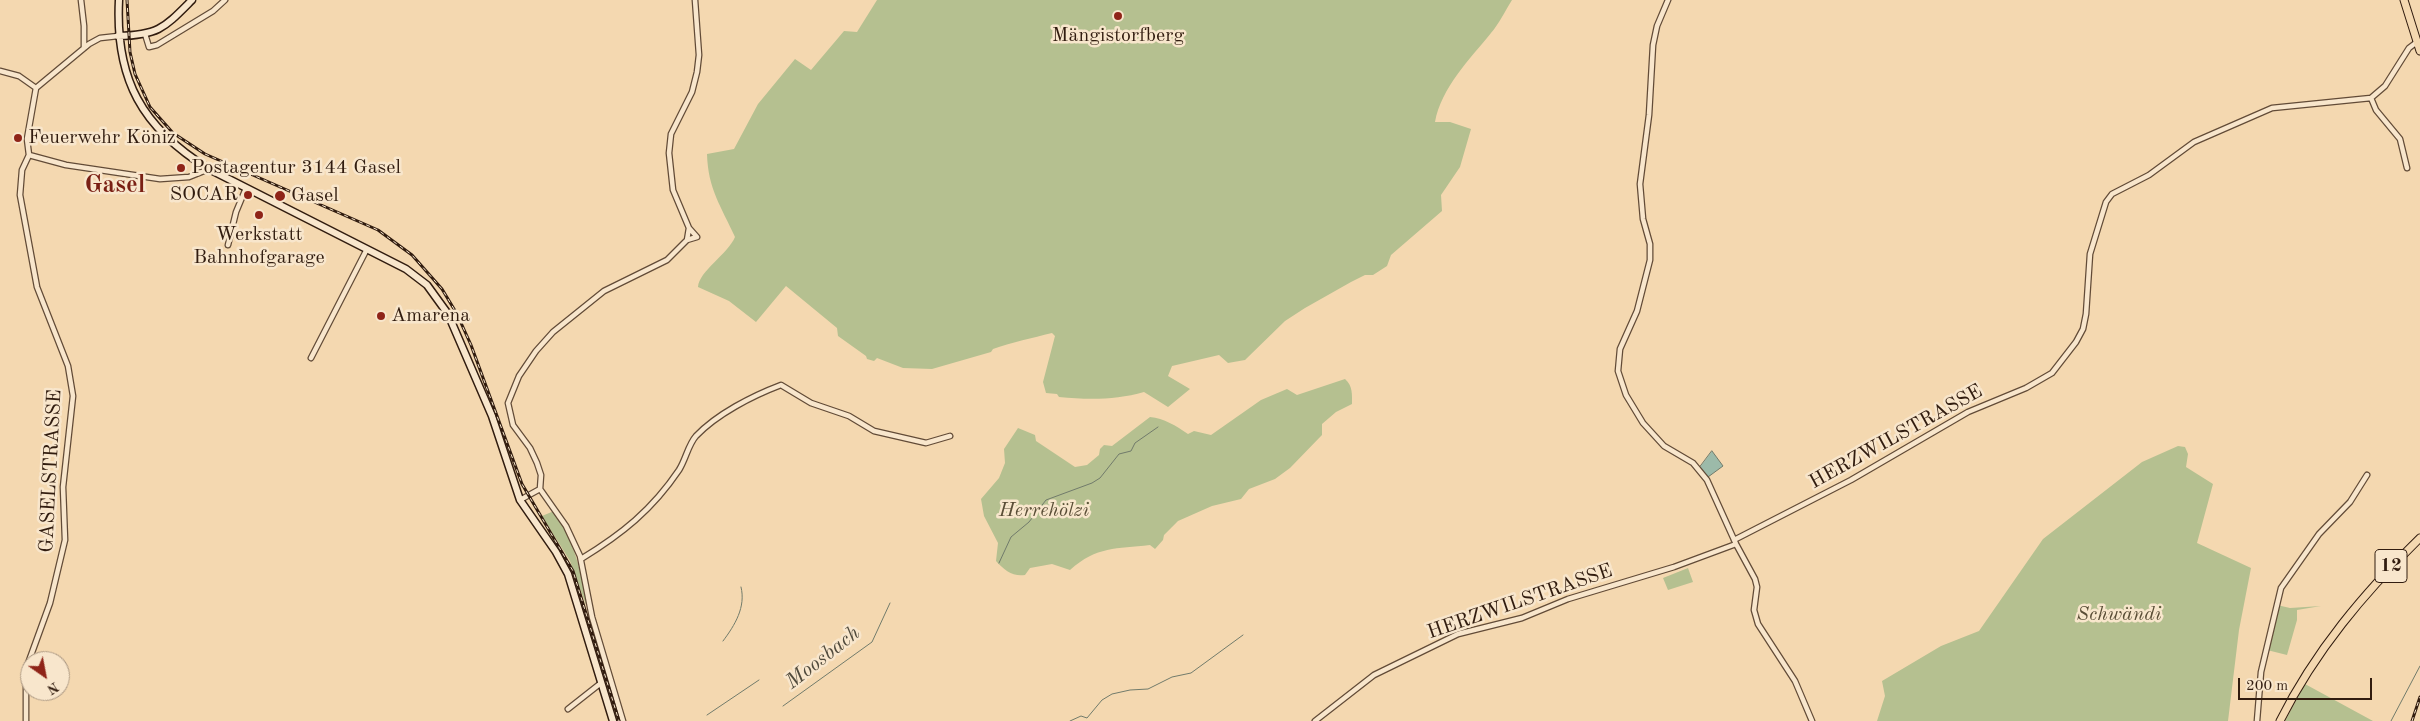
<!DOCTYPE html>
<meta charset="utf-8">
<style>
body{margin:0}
#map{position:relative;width:2420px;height:721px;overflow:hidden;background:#f4d8b0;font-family:"Old Standard TT",serif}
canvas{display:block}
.north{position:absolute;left:20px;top:651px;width:50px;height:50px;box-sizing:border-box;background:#f8e6cc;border:1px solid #a89580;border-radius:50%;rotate:147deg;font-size:14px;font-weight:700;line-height:20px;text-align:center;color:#311c0f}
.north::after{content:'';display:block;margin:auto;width:18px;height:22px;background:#8f2418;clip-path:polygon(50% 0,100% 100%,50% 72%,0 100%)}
.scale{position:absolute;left:2238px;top:678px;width:134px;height:22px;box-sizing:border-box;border:2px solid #311c0f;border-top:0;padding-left:6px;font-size:15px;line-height:18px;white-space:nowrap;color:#311c0f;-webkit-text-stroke:4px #f8e6cc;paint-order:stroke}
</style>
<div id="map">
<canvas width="2420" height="721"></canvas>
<div class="north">N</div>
<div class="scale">200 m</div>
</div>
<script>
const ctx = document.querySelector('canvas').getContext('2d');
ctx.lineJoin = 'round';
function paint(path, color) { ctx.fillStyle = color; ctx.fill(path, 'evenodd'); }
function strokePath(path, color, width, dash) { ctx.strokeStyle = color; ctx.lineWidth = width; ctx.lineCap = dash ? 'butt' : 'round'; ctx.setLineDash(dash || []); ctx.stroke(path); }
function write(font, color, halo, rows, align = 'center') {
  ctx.font = font + ' "Old Standard TT",serif'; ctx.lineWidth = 5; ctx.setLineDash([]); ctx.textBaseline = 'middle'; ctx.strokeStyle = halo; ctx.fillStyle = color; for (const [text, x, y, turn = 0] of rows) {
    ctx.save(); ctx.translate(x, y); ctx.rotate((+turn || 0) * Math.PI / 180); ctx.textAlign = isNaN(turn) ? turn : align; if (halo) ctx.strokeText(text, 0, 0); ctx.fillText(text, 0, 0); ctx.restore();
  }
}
const green = new Path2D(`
 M877,0h635c-7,11 -13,24 -21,33 -21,26 -50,55 -56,89h15l21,7 -11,38 -19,28 1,16 -51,44 -4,11 -14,9h-8l-14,7 -46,26 -20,13 -40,39 -17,3 -9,-8 -47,11 -4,10 22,13 -22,18 -24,-15c-28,8 -55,8 -85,5l-2,-3 -11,-1 -3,-11 12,-46 -3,-3c-20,5 -39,9 -59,16l-2,3 -59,17 -29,-1 -26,-10 -3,3 -7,-2 -1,-3 -28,-20 -1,-8 -51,-42 -30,36 -27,-21 -31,-14c1,-16 30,-33 37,-50 -14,-31 -27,-48 -28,-83l27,-5 24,-45 37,-45 16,11 33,-39 13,1z
 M1345,379c8,7 7,16 7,25l-16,8 -14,12v11l-32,33 -15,11 -26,10 -8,10 -29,7 -34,15 -14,14 -1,5 -8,9 -5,-4c-34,4 -53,1 -80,25l-18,-6 -22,4 -5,7c-12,2 -21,-5 -29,-14l2,-18 -14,-27 -3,-17 18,-21 6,-15 -1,-14 14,-21 17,7 1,6 39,26 12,-2 12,-10 1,-6 4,-4 8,1 38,-29c14,1 26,9 38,17l6,-3 17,4 50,-35 26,-11 10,6z
 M2178,446l7,1 3,7 -2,13 27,17 -16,59 54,25 -12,62 -11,91h-351l8,-25 -3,-15 59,-35 38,-15 64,-92 99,-77z
 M554,511c20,30 27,59 33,94h-1l-16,-44 -28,-45z
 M1688,568l5,14 -25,8 -5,-12z
 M2277,605l13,3 31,-2 -24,4v10l-10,35 -20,-5z
 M2305,684l68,37h-88z`);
const water = new Path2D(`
 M1712,451l11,15 -15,11 -8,-10z`);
const stream = new Path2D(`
 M999,563l12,-26 18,-15 17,-22 46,-17 8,-5 19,-24 12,-3 4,-8 23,-16
 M723,641c12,-16 23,-34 18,-54
 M783,706l89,-64 18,-39
 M707,715l52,-35
 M1070,721l11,-5 6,2 15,-18 10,-6 18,-4 18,-1 24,-12 19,-4 52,-38
 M2391,721l29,-55`);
const street = new Path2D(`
 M81,0l3,26v22
 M1668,0l-11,26 -4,19 -4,70 -9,69 3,35 7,25v16l-13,51 -17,38 -2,22 8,24 17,28 21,23 29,17 14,17 29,64 19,35 2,8 -3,23 4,14 37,57 17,40
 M145,34l4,13 8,-2 56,-34 12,-11
 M0,71l19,5 17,12
 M2371,98l5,12 24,29 7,29
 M29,155l37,10 94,14 29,-2 20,-8
 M687,240l10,-3 -8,-9
 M228,245l8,-33 10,-24
 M311,358l56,-109
 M520,500l20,-11
 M1734,540l117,-60 117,-68 58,-24 26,-15 24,-31 7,-13 3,-15 4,-60 16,-52 6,-8 37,-19 45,-33 78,-34 99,-10 14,-12 24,-38 8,-6
 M581,559c41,-25 71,-49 98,-89 7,-11 9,-25 17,-34 21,-22 56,-40 85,-51l30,18 38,13 25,15 52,12 24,-7
 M568,709l33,-26
 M26,721v-52l24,-66 15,-63 -2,-53 10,-91 -5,-30 -31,-79 -17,-92 2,-25 7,-15 -2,-16 9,-51 53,-44 11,-6 18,-2
 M623,721l-31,-104 -12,-61 -14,-30 -26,-37 1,-14 -4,-12 -7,-15 -17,-23 -5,-22 11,-27 17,-25 17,-19 51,-41 63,-31 20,-20 2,-12 -16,-38 -4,-37 2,-19 21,-42 5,-20 2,-17 -4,-55
 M1315,721l59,-46 84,-41 64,-16 46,-19 106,-32 62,-23
 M2257,721l4,-49 20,-84 38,-54 31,-32 17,-27`);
const secondary = new Path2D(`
 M119,0c-4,79 23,128 90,169l197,100 21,16 21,29 44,102 28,84 36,52 12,22 45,147
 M118,36c41,-1 46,-8 74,-36`);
const primary = new Path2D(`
 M2404,0l16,51
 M2280,721c35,-70 84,-128 140,-183`);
const rail = new Path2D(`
 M127,0l3,52 5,22 15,33 23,26 32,21 173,76 34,25 30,34 15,25 14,31 51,139 51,87 46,150
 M2412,721l8,-24`);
const markers = [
 [1118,16,5,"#8f2418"],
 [18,138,5,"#8f2418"],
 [181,168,5,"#8f2418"],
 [248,195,5,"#8f2418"],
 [280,196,6,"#8f2418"],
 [259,215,5,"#8f2418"],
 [381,316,5,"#8f2418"]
];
const shields = [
 [2391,566,32]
];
const shieldNames = [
 ["12",2391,566]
];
const poiNames = [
 ["Mängistorfberg",1118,36,"center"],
 ["Feuerwehr Köniz",28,138],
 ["Postagentur 3144 Gasel",191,168],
 ["SOCAR",238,195,"right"],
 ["Gasel",291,196],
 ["Werkstatt",259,235,"center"],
 ["Bahnhofgarage",259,258,"center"],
 ["Amarena",391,316]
];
const streetNames = [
 ["HERZWILSTRASSE",1896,437,-29],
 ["GASELSTRASSE",51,471,-87],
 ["HERZWILSTRASSE",1520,602,-19]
];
const parkNames = [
 ["Herrehölzi",1044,511],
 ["Schwändi",2119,615]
];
const waterNames = [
 ["Moosbach",823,658,-38]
];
const districtNames = [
 ["Gasel",115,185]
];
paint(green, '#b5c090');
paint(water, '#9cbaa9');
strokePath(water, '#717b6b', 1);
strokePath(stream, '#717b6b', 1);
strokePath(street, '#624b37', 7);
strokePath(secondary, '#311c0f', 9);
strokePath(primary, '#311c0f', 9);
strokePath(street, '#f8e6cc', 4.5);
strokePath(secondary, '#f8e6cc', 6);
strokePath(primary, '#f4d8b0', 7);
strokePath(rail, '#311c0f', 3);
strokePath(rail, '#f8e6cc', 1, [4]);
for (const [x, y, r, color] of markers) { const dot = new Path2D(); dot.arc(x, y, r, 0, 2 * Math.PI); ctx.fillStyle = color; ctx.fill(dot); strokePath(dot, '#f8e6cc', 2); }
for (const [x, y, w] of shields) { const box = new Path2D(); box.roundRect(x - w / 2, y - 16.5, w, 33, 4); ctx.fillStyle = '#f8e6cc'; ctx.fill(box); strokePath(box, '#311c0f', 1); }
write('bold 19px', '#311c0f', null, shieldNames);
write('20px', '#311c0f', '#f8e6cc', poiNames, 'left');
write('20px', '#311c0f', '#f8e6cc', streetNames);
write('italic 20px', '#594d36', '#f8e6cc', parkNames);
write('italic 21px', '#514b3d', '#f8e6cc', waterNames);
write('bold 25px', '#7a1f14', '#f8e6cc', districtNames);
</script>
